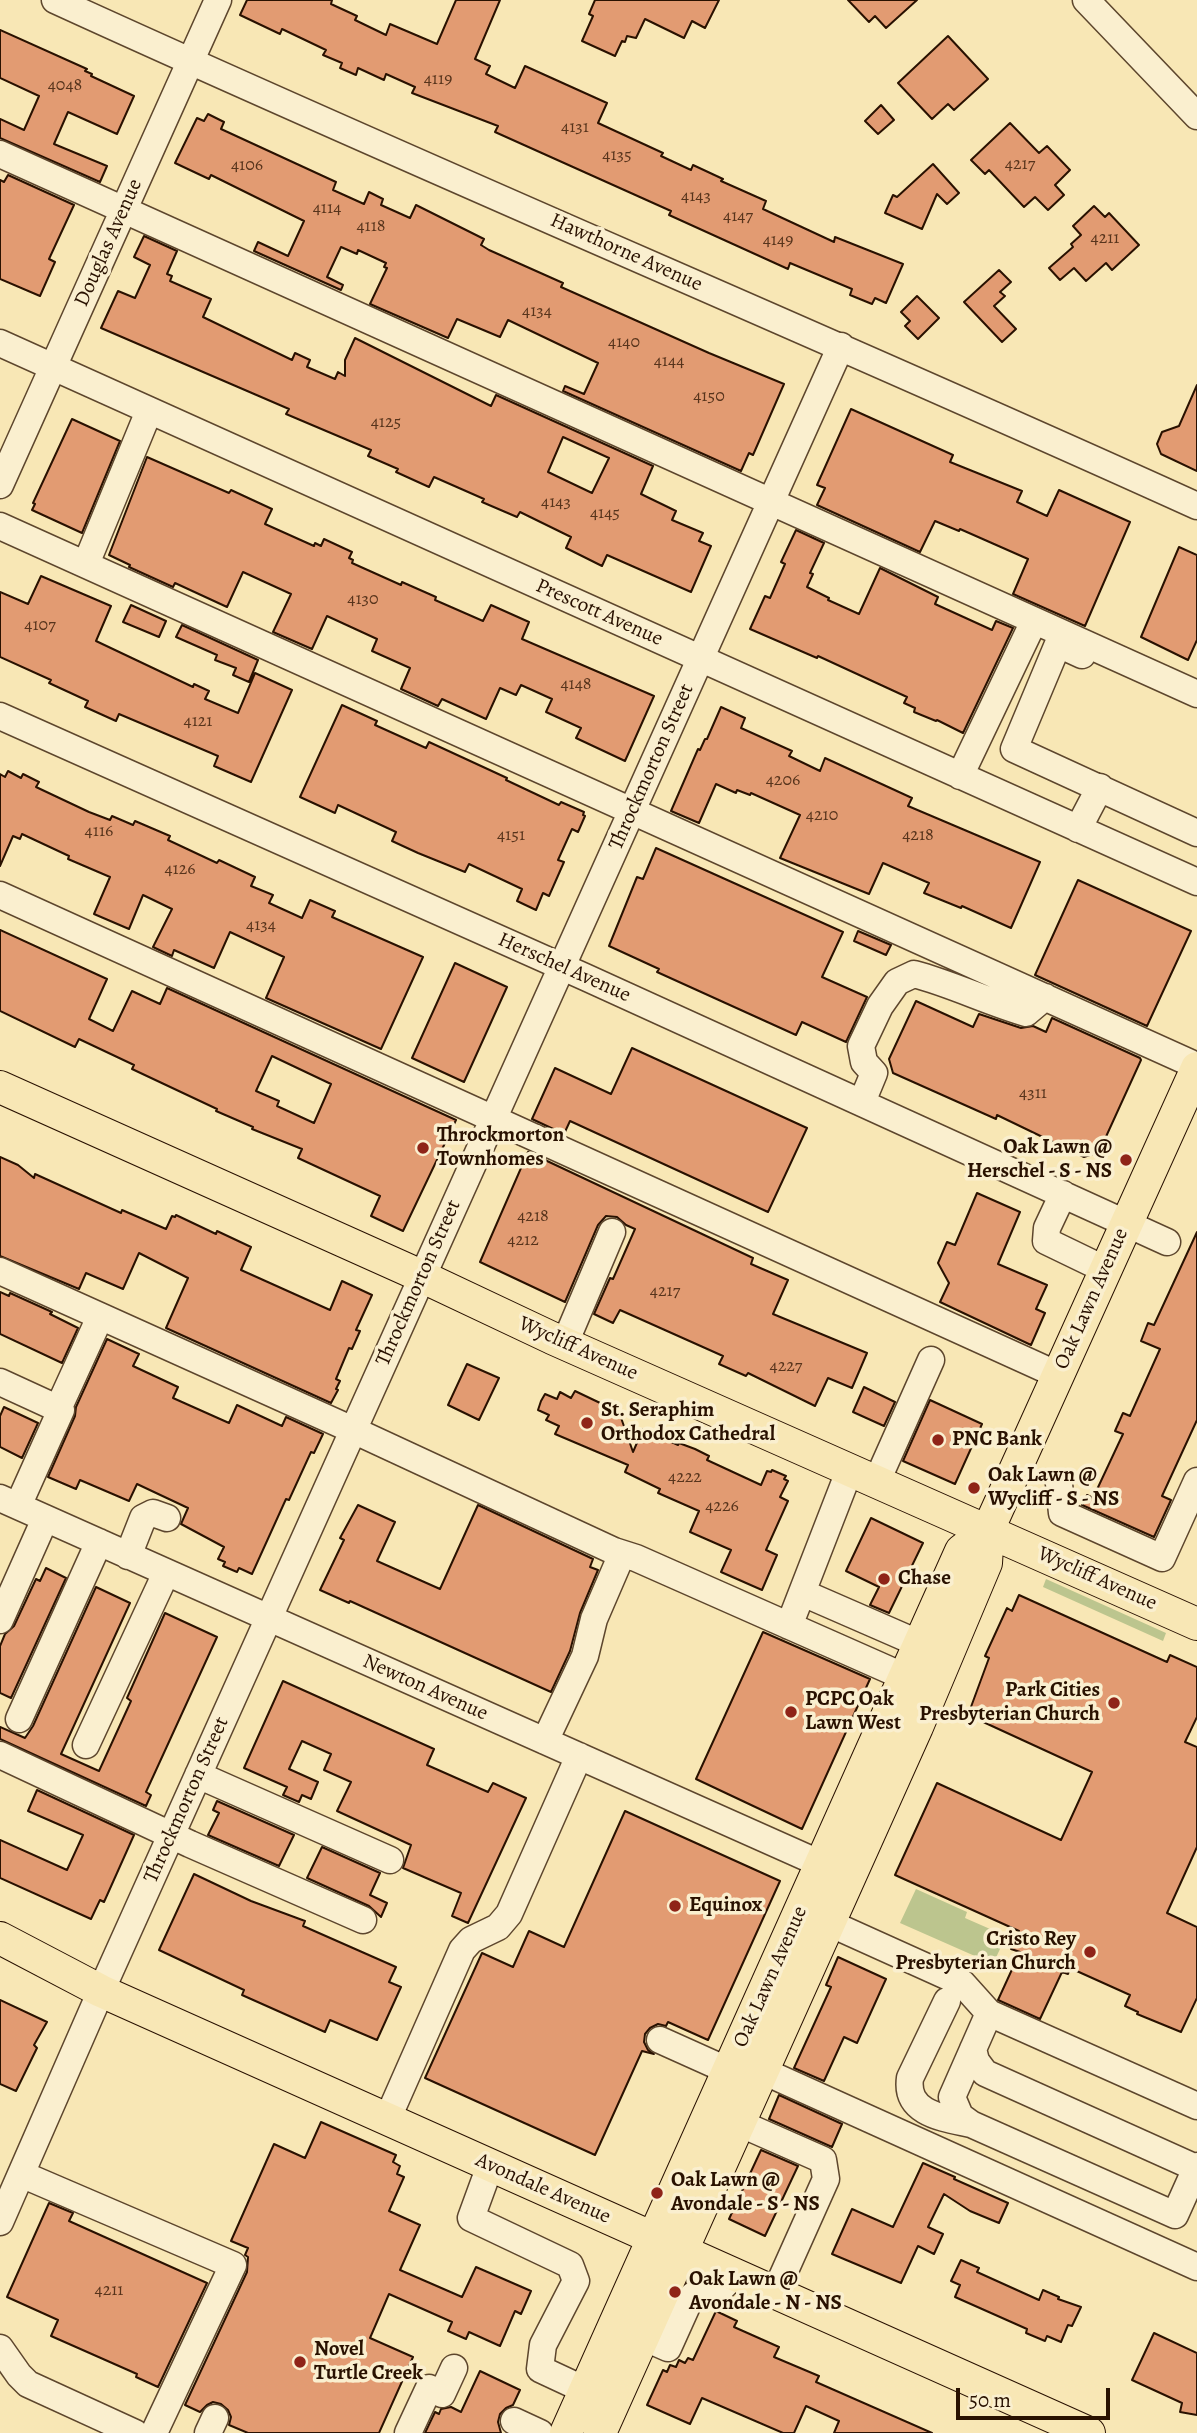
<!DOCTYPE html>
<style>
body{margin:0}
#map{position:relative;width:1197px;height:2433px;overflow:hidden;background:#f8e7b5;font-family:Alegreya,serif}
canvas{display:block}
.scale{position:absolute;left:956px;top:2388px;width:154px;height:32px;box-sizing:border-box;border:4px solid #291100;border-top:0;padding-left:9px;font-size:21px;line-height:24px;white-space:nowrap;color:#291100;-webkit-text-stroke:5px #faefcf;paint-order:stroke}
</style>
<div id="map">
<canvas width="1197" height="2433"></canvas>
<div class="scale">50 m</div>
</div>
<script>
const ctx = document.querySelector('canvas').getContext('2d');
ctx.lineJoin = 'round';
function paint(path, color) { ctx.fillStyle = color; ctx.fill(path, 'evenodd'); }
function strokePath(path, color, width, dash) { ctx.strokeStyle = color; ctx.lineWidth = width; ctx.lineCap = dash ? 'butt' : 'round'; ctx.setLineDash(dash || []); ctx.stroke(path); }
function write(font, color, halo, rows, align = 'center') {
  ctx.font = font + ' Alegreya,serif'; ctx.lineWidth = 7; ctx.setLineDash([]); ctx.textBaseline = 'middle'; ctx.strokeStyle = halo; ctx.fillStyle = color; for (const [text, x, y, turn = 0] of rows) {
    ctx.save(); ctx.translate(x, y); ctx.rotate((+turn || 0) * Math.PI / 180); ctx.textAlign = isNaN(turn) ? turn : align; if (halo) ctx.strokeText(text, 0, 0); ctx.fillText(text, 0, 0); ctx.restore();
  }
}
const green = new Path2D(`
 M1046,1579l120,54 -3,8 -120,-54z
 M916,1889l51,23 -2,6 41,18 -13,28 -93,-41z`);
const building = new Path2D(`
 M247,0h85l-1,4 26,12 -2,4 31,15 4,-11 47,20 19,-44h44l-25,59 15,7 -4,8 29,14 10,-22 82,37 -9,20 65,30 -2,3 30,14 2,-5 30,14 -2,2 45,20 -3,8 71,33 1,-5 68,27 -17,39 -11,-5 -3,6 -22,-9 2,-6 -62,-26 -2,6 -119,-54 2,-4 -176,-79 3,-6 -86,-33 3,-6 -29,-13 -2,6 -26,-12 -2,7 -16,-7 2,-5 -19,-8 3,-5 -44,-21 -2,5 -40,-19z
 M595,0h124l-14,28 -13,-7 -8,17 -39,-19 -9,19 -9,-2 -2,6 -3,-1 -7,15 -33,-15 11,-25 -4,-2z
 M848,0h69l-31,28 -11,-12 -6,6z
 M0,30l87,39 -2,2 7,3 -1,2 43,20 -17,38 -49,-22 -14,32 53,22 -7,16 -100,-44v-19l24,11 15,-34 -39,-18z
 M948,36l40,43 -34,31 -6,-6 -16,15 -34,-36z
 M881,105l13,15 -16,14 -13,-13z
 M208,114l16,8 -3,7 115,53 -3,8 31,14 5,-12 14,7 -2,6 29,13 6,-13 68,34 -3,6 8,5 74,33 -2,4 148,66 75,31 -31,71 -4,-2 -8,18 -178,-80 2,-5 19,8 14,-31 -90,-43 -8,17 -43,-18 -9,19 -78,-34 17,-36 -3,-1 2,-4 -28,-13 -1,4 -16,-7 -14,30 16,8 -2,5 -87,-39 4,-9 30,14 16,-35 -93,-46 -2,4 -34,-16 22,-45 7,3z
 M1010,123l29,30 8,-7 23,24 -15,15 9,10 -16,15 -13,-13 -11,10 -35,-37 -4,4 -14,-14z
 M933,164l26,29 -12,11 -10,-10 -15,35 -37,-16 8,-18 4,2z
 M8,175l66,30 -25,54 6,3 -15,34 -40,-17v-99l4,2z
 M1094,206l11,11 4,-4 30,32 -27,25 -6,-7 -20,18 -12,-13 -14,12 -11,-12 24,-21 -2,-3 10,-9 -8,-9z
 M144,236l33,15 -10,23 5,2 -2,5 41,18 -8,18 89,43 3,-7 15,7 -3,7 28,12 3,-7 7,4v-16l10,-22 136,68 5,-11 157,71 -12,28 35,17 -4,9 31,13 -4,8 12,5 -20,46 -84,-37 -5,11 -36,-18 5,-11 -51,-25 -3,5 -35,-15 2,-3 -50,-22 -5,10 -33,-15 2,-3 -30,-13 3,-6 -85,-36 3,-5 -188,-81 17,-37 17,7 15,-33 -16,-8zM563,437l46,21 -17,35 -44,-21z
 M999,270l12,12 -11,10 5,4 -11,10 22,23 -14,13 -38,-40z
 M917,296l22,22 -21,21 -13,-13 5,-5 -9,-9z
 M1197,385v86l-36,-17 -4,-10 5,-12 17,-6z
 M851,409l102,46 -3,7 72,29 -5,11 30,14 12,-26 71,32 -45,104 -72,-32 15,-35 -68,-30 -1,2 -24,-10 -15,31 -103,-47 8,-17 -8,-3z
 M72,419l48,22 -38,92 -50,-23 3,-6 -2,-1z
 M147,457l82,36 2,-3 41,19 -7,15 49,22 1,-3 6,3 3,-7 28,13 -3,6 4,2 -1,3 49,22 1,-3 34,15 -1,3 48,21 8,-16 38,17 -7,17 132,57 -29,65 -49,-23 5,-10 -35,-16 6,-13 -31,-14 -5,10 -16,-7 -14,31 -44,-20 -4,7 -37,-17 9,-21 -38,-17 5,-12 -50,-23 -15,33 -39,-17 18,-38 -48,-22 -16,35 -52,-24 -2,4 -44,-20 1,-2 -21,-10z
 M796,530l28,13 -14,30 3,1 -6,13 22,11 -1,2 31,14 21,-46 58,29 -3,7 57,26 4,-9 17,7 -50,105 -26,-13 -1,1 -22,-9 1,-4 -11,-5 3,-6 -89,-41 -1,2 -67,-29 15,-33 5,2 15,-34 -4,-2z
 M1179,547l18,8v85l-9,20 -47,-23z
 M41,576l70,30 -15,35 97,46 1,-3 15,7 -4,8 33,14 17,-40 37,17 -41,92 -37,-16 4,-10 -99,-42 -3,7 -31,-14 3,-6 -39,-18 2,-3 -51,-23v-65l28,12z
 M131,605l35,16 -7,16 -36,-15z
 M182,625l76,35 -9,22 -16,-7 3,-7 -21,-8 2,-5 -41,-18z
 M342,705l35,16 -2,4 51,23 3,-6 78,36 -1,2 53,25 2,-3 23,10 -1,3 2,1 -7,16 -6,-3 -14,31 6,2 -15,34 -6,-3 -7,17 -19,-9 5,-12 -53,-25 -4,8 -47,-19 -26,-12 4,-9 -58,-27 -3,8 -35,-16z
 M721,707l24,11 -4,10 51,23 -3,5 31,15 5,-13 87,40 -4,8 132,56 -29,66 -49,-22 -1,2 -37,-15 5,-10 -46,-20 -14,31 -89,-36 20,-43 -49,-22 -1,2 -13,-5 -1,3 -20,-9 -17,39 -28,-12 27,-62 2,1 5,-11h2z
 M8,771l13,7 2,-4 16,8 -3,5 53,25 21,8 2,-4 21,9 2,-4 35,15 -2,4 49,23 2,-3 36,17 -4,9 22,9 -4,8 33,15 8,-18 25,11 -3,6 91,40 -42,92 -115,-51 18,-41 -54,-25 -16,36 -40,-18 -2,6 -19,-9 19,-38 -29,-14 -14,34 -35,-15 16,-37 -42,-18 1,-3 -47,-22 -2,5 -7,-3 -13,30v-92l5,3z
 M656,848l187,84 -21,45 45,20 -21,45 -44,-20 -6,13 -139,-63 2,-3 -50,-23 28,-69 6,2z
 M1078,880l113,51 -44,95 -112,-51z
 M0,930l107,49 -18,40 24,12 19,-40 28,13 7,-16 289,132 -53,111 -32,-15 9,-20 -82,-38 4,-9 -50,-20 1,-2 -37,-16 1,-2 -85,-40 2,-4 -55,-26 -4,8 -75,-36zM272,1056l59,28 -17,39 -37,-17 2,-5 -23,-10z
 M858,931l33,14 -5,10 -32,-14z
 M455,963l52,24 -43,95 -52,-24z
 M916,1001l57,26 6,-13 42,14 12,-2 13,6 6,-14 88,40 1,2 -42,92 -15,5 -87,-42 -1,4 -103,-46 -4,-14z
 M632,1048l175,80 -39,84 -198,-91 -6,13 -32,-15 23,-51 56,26z
 M528,1152l225,106 -2,6 37,16 -15,34 94,39 -15,35 -24,-10 -13,28 -67,-33 -2,3 -27,-12 4,-8 -103,-46 -7,13 -19,-9 16,-36 3,1 22,-50 -9,-4 -9,-8 -11,-1 -8,9 -33,77 -85,-40z
 M0,1157l18,8 16,13 1,-4 86,39 1,-3 44,19 6,-13 3,1 1,-2 40,19 1,-3 34,16 -10,23 89,40 12,-29 30,14 -16,35 4,1 -8,18 -3,-1 -13,31 4,2 -4,8 2,1 -7,13 -165,-75 22,-50 -49,-25 -16,36 -37,-16 -7,16 -79,-33z
 M977,1193l43,19 -22,52 49,21 -11,24 9,4 -14,32 -91,-43 9,-19 -11,-20 9,-21 8,3z
 M1197,1232v188l-35,76 9,4 -17,37 -72,-32 5,-10 6,3 30,-64 -8,-3 8,-18 7,3 30,-67 -19,-8 7,-18 6,2z
 M0,1292l9,4 1,-3 42,19 -2,2 28,14 -16,35 -62,-29z
 M107,1339l32,15 -6,12 45,21 -5,11 56,25 8,-18 45,21 4,-9 37,17 -9,19 -3,-1 -22,48 -3,-1 -34,75 -13,-6 -2,4 -14,-6 2,-4 -7,-3 6,-12 -43,-23 7,-16 -51,-24 -8,17 -49,-21 -4,9 -28,-12 27,-61 1,-9z
 M467,1364l32,14 -20,42 -31,-15z
 M864,1387l31,15 -11,24 -31,-14z
 M575,1391l44,21 14,40 10,-23 35,16 1,-2 16,6 14,7 -2,4 54,25 6,-14 4,1 1,-2 14,6 -2,3 4,2 -8,16 8,4 -22,49 11,5 -15,35 -41,-18 10,-22 -41,-18 9,-21 -41,-18 2,-4 -35,-17 3,-7 -73,-31 4,-8 -13,-6 3,-5 -11,-5 3,-9 4,-7 12,5 3,-7 11,6z
 M930,1400l52,24 -27,60 -52,-23z
 M4,1407l34,16 -16,35 -22,-11v-31z
 M358,1505l37,17 -18,39 63,28 38,-84 115,54 -3,8 8,3 -18,43 -10,38 -19,41 -201,-91 -1,2 -29,-13 24,-50 -4,-2z
 M871,1518l52,25 -34,70 -19,-8 9,-18 -33,-16z
 M46,1568l20,10 -55,120 -11,-5v-47l5,-12 9,-8 22,-47 4,2z
 M96,1587l34,16 -69,151 38,17 32,-70 -4,-3 38,-85 52,24 -71,155 5,3 -5,11 -146,-67v-12l25,11 8,-12z
 M1019,1595l148,67 3,-7 27,12v50l-12,25 12,5v100l-30,66 30,14v71l-16,34 -44,-18 1,-2 -13,-6 5,-11 -60,-27 -2,6 -6,-2 -22,47 -42,-19 22,-48 -9,-3 8,-18 -124,-56 42,-92 124,57 31,-68 -124,-57 21,-57 -4,-2 22,-48 5,3z
 M763,1632l107,47 -68,150 -106,-50z
 M283,1681l151,68 -7,16 61,27 5,-9 33,15 -58,125 -16,-7 9,-23 -58,-25 8,-23 -74,-34 14,-29 -27,-12 7,-16 -29,-13 -13,28 29,13 -7,17 -9,-4 -3,7 -16,-7 4,-8 -43,-19z
 M37,1790l97,45 -30,67 -4,-2 -9,19 -91,-41v-38l67,30 16,-35 -55,-24z
 M217,1801l77,34 -15,31 -71,-31 11,-22 -6,-3z
 M625,1811l155,70 -72,159 -40,-18 -2,4 -8,-2 -8,4 -5,6 -1,8 4,8 6,4 -12,-3 -47,104 -170,-77 57,-125 31,14 16,-36 35,16z
 M322,1847l58,26 -10,22 17,8 -6,14 -12,-11 -62,-28z
 M194,1874l57,27 54,20 -2,5 93,41 -7,15 12,5 -24,53 -47,-20 -5,12 -83,-37 2,-5 -85,-40z
 M838,1957l48,22 -29,64 -13,-6 -20,44 -30,-13 37,-81 -5,-2z
 M0,2000l47,22 -13,23 3,3 -21,43 -16,-7z
 M779,2095l63,29 -10,23 -63,-28z
 M321,2122l75,33 -3,7 7,4 -3,8 7,3 -15,34 31,14 -20,45 62,27 14,-30 55,24 -10,23 -6,-3 -15,35 -31,-14 -3,7 -18,-8 4,-9 -63,-28 -19,44 43,19 -34,76h-131l-19,-8 2,-8 -3,-7 -7,-6 -8,-2 -6,3 -7,7 -15,-7 62,-133 1,-15 -3,-2 3,-7 -17,-7 43,-97 31,14z
 M761,2150l37,16 -33,70 -36,-17z
 M923,2163l32,14 -1,2 54,24 -9,20 -29,-12 -26,-17 -16,33 15,7 -9,20 -16,-8 -17,37 -69,-29 20,-45 41,18z
 M49,2203l24,10 -4,8 138,62 -49,104 -22,-10 1,-3 -86,-38 7,-16 -51,-23z
 M961,2260l18,8 -2,4 62,28 4,-10 16,7 -1,2 23,8 -9,19 -4,-1 -7,17 -14,-6 -2,5 -19,-8 1,-4 -72,-32 5,-12 -9,-4z
 M716,2311l21,10 -3,6 45,20 -5,10 45,19 -3,6 116,51h-98l5,-12 -33,-15 -12,27h-11l-81,-35 -12,26 -43,-19 16,-35 4,2 3,-7 6,2 3,-7 6,3 3,-5 5,2z
 M1154,2333l43,20v62l-17,-3 2,-9 -50,-23z
 M480,2371l40,19 -7,15 -7,3 -6,6 -2,8 3,11h-76l10,-21 4,2 2,-5 10,-2 10,5z`);
const minor = new Path2D(`
 M55,0c378,173 763,334 1142,506
 M1086,0l111,116
 M0,154l1197,540
 M0,343l1197,539
 M0,485l218,-485
 M0,526l1197,540
 M86,564l63,-153
 M1082,655l-24,-11 -44,105 183,84
 M0,716l585,261 582,265
 M960,776l74,-155
 M1078,829l22,-42
 M0,895l1058,480
 M862,1102l12,-29 -10,-11 -3,-16 19,-40 17,-24 17,-8c38,10 74,28 112,39l19,-16
 M1063,1194l-16,34 -1,13 60,29
 M0,1271l353,159 261,121 5,10 -25,58 -9,37 -40,85
 M565,1343l47,-111
 M0,1382l61,28 -43,96
 M58,1409l42,-92
 M877,1481l54,-121
 M1059,1484l3,29 100,45 35,-77
 M0,1498l839,374
 M614,1551l22,7 269,119
 M128,1556l15,-38 10,-5 14,5
 M803,1593l117,51
 M0,1620l45,-101
 M789,1626l61,-157
 M19,1719l80,-177
 M86,1745l80,-172
 M0,1755l190,89 173,76
 M198,1775l192,85
 M829,1923l133,60 27,30 208,93
 M947,2001l-37,77c-5,36 34,40 61,46l204,91 22,-49
 M660,2040l69,31
 M973,2049l3,12 9,12 211,95
 M763,2071l434,196
 M387,2120l75,-170 9,-10 27,-13 11,-13 70,-158
 M739,2123l84,37 3,19 -51,114
 M971,2124l-11,-8 -8,-19 37,-84
 M490,2166l-19,52 99,47 6,16 -33,64 -3,24 45,21
 M21,2174l212,91 -79,168
 M0,2222l101,-231 740,-1645
 M643,2337l25,11 23,-51c15,-14 29,3 41,-23
 M0,2348l19,27 9,9 107,49
 M514,2421l26,12
 M208,2433l7,-15
 M408,2433l21,-45 13,6 12,-26`);
const major = new Path2D(`
 M0,1087l408,183 144,68 645,286
 M0,1938l101,53 988,442
 M566,2433l395,-882 27,-21
 M600,2433l317,-706 69,-164 2,-33 209,-462`);
const markers = [
 [423,1148,7,"#8f2418"],
 [1126,1160,7,"#8f2418"],
 [587,1423,7,"#8f2418"],
 [938,1440,7,"#8f2418"],
 [974,1488,7,"#8f2418"],
 [884,1579,7,"#8f2418"],
 [1114,1703,7,"#8f2418"],
 [791,1712,7,"#8f2418"],
 [675,1906,7,"#8f2418"],
 [1090,1952,7,"#8f2418"],
 [657,2193,7,"#8f2418"],
 [675,2292,7,"#8f2418"],
 [300,2362,7,"#8f2418"]
];
const numberNames = [
 ["4119",438,80],
 ["4048",65,86],
 ["4131",575,128],
 ["4135",617,156],
 ["4217",1020,165],
 ["4106",247,166],
 ["4143",696,197],
 ["4114",327,209],
 ["4147",738,217],
 ["4118",371,227],
 ["4211",1105,239],
 ["4149",778,241],
 ["4134",537,312],
 ["4140",624,343],
 ["4144",669,362],
 ["4150",709,397],
 ["4125",386,423],
 ["4143",556,503],
 ["4145",605,514],
 ["4130",363,600],
 ["4107",40,626],
 ["4148",576,685],
 ["4121",198,722],
 ["4206",783,781],
 ["4210",822,816],
 ["4116",99,832],
 ["4151",511,836],
 ["4218",918,836],
 ["4126",180,870],
 ["4134",261,926],
 ["4311",1033,1094],
 ["4218",533,1217],
 ["4212",523,1241],
 ["4217",665,1292],
 ["4227",786,1367],
 ["4222",685,1478],
 ["4226",722,1507],
 ["4211",109,2291]
];
const streetNames = [
 ["Douglas Avenue",109,243,-66],
 ["Hawthorne Avenue",626,253,24],
 ["Prescott Avenue",599,613,24],
 ["Throckmorton Street",652,767,-66],
 ["Herschel Avenue",564,968,24],
 ["Throckmorton Street",419,1283,-66],
 ["Oak Lawn Avenue",1092,1299,-66],
 ["Wycliff Avenue",578,1349,24],
 ["Wycliff Avenue",1097,1579,24],
 ["Newton Avenue",425,1688,24],
 ["Throckmorton Street",187,1800,-66],
 ["Oak Lawn Avenue",771,1977,-66],
 ["Avondale Avenue",543,2189,24]
];
const poiNames = [
 ["Throckmorton",437,1136],
 ["Townhomes",437,1160],
 ["Oak Lawn @",1112,1148,"right"],
 ["Herschel - S - NS",1112,1172,"right"],
 ["St. Seraphim",601,1411],
 ["Orthodox Cathedral",601,1435],
 ["PNC Bank",952,1440],
 ["Oak Lawn @",988,1476],
 ["Wycliff - S - NS",988,1500],
 ["Chase",898,1579],
 ["Park Cities",1100,1691,"right"],
 ["Presbyterian Church",1100,1715,"right"],
 ["PCPC Oak",805,1700],
 ["Lawn West",805,1724],
 ["Equinox",689,1906],
 ["Cristo Rey",1076,1940,"right"],
 ["Presbyterian Church",1076,1964,"right"],
 ["Oak Lawn @",671,2181],
 ["Avondale - S - NS",671,2205],
 ["Oak Lawn @",689,2280],
 ["Avondale - N - NS",689,2304],
 ["Novel",314,2350],
 ["Turtle Creek",314,2374]
];
paint(green, '#bcc58e');
paint(building, '#e29b72');
strokePath(building, '#291100', 2);
strokePath(minor, '#5d462d', 29);
strokePath(major, '#291100', 34);
strokePath(minor, '#faefcf', 26);
strokePath(major, '#f8e7b5', 32);
for (const [x, y, r, color] of markers) { const dot = new Path2D(); dot.arc(x, y, r, 0, 2 * Math.PI); ctx.fillStyle = color; ctx.fill(dot); strokePath(dot, '#faefcf', 2.5); }
write('18px', '#57341c', null, numberNames);
write('21px', '#291100', '#faefcf', streetNames);
write('bold 21px', '#291100', '#faefcf', poiNames, 'left');
</script>
